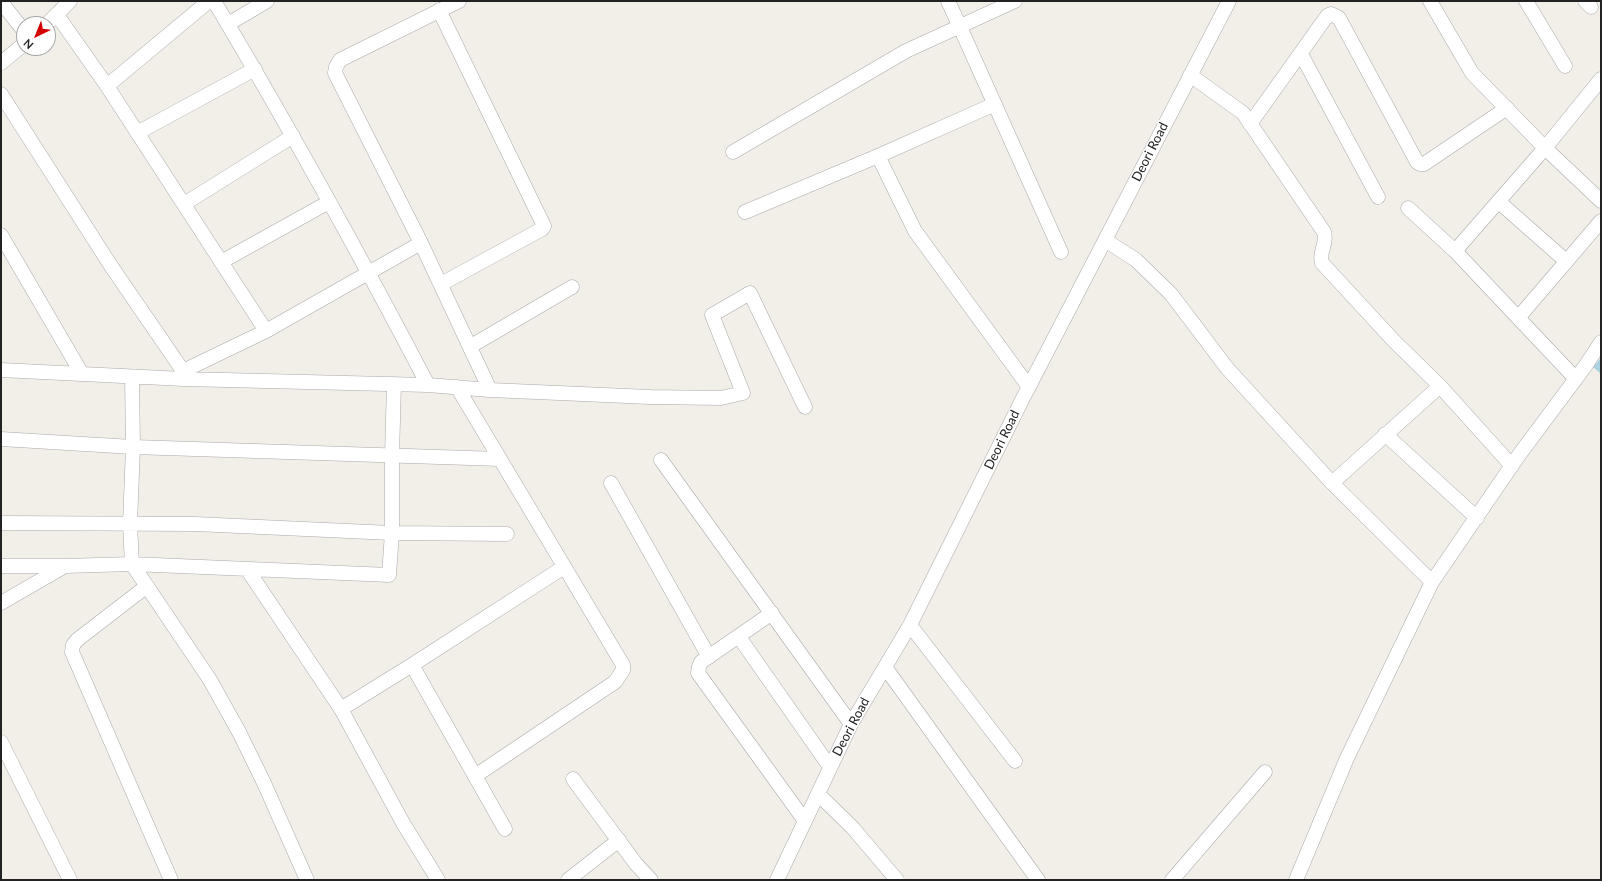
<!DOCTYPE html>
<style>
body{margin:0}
#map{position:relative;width:1602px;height:881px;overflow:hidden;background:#f2efe9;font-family:Lato,sans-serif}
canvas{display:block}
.frame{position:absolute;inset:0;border:2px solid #222;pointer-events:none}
.north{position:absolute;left:16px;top:16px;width:40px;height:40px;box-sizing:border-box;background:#fff;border:1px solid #a7a7a7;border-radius:50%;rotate:223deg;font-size:11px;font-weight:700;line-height:16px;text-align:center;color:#222}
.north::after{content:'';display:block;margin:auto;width:14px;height:18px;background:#d40000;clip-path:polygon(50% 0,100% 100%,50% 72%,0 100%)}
</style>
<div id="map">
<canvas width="1602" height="881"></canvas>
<div class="frame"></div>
<div class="north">N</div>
</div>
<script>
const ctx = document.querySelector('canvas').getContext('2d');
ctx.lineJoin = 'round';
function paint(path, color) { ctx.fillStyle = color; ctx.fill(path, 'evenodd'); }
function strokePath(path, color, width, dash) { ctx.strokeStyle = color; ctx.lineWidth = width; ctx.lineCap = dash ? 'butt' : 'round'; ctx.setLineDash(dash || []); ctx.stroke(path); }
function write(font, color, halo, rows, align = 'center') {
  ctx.font = font + ' Lato,sans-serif'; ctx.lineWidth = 3; ctx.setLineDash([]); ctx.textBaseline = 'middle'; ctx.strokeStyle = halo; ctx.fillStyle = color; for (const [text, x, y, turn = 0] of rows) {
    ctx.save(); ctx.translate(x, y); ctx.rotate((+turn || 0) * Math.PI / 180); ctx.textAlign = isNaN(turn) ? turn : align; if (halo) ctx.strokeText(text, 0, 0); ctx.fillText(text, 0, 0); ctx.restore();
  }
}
const water = new Path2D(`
 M1601,358v16l-8,-7z`);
const minor = new Path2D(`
 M214,1c75,126 146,254 214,384
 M459,1l-119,59 -4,7 -1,6 86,170 69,147
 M948,1l12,26 101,225
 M1430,1l42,72 73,75 56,53
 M1526,1l39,65
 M1585,1l6,6
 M1,2l23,29
 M439,10l105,216 -2,3 -101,55
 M57,15l50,71 159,245
 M47,24l23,-23
 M228,24l39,-23
 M1301,54l77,143
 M1,63l23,-19
 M1190,75l53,38 81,119c4,12 -6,20 -2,31l72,78 46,45 72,80
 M107,86l102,-85
 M1,94l110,172 72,105 1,8
 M1250,124l77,-108 4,-2 8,4 78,144 3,2h4l83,-56
 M137,133l118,-64
 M733,152l173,-101 109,-50
 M878,156l37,75 114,156
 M1499,202l67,59
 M184,204l109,-68
 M1408,208l47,43 121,128
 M745,212l133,-56 117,-52
 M1,235l81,139
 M1105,240l31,20 35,34 56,74 105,115 100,99
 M1455,251l90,-103 56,-69
 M221,262l108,-60
 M1518,318l83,-97
 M471,346l101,-59
 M1,370l183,9 244,6 62,5 160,7 71,1 22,-5 -31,-78 38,-22 55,114
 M183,371l83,-40 155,-88
 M132,377l1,70 -3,77 2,40 78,116 29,52 25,51 43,97
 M457,387l166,278v5l-8,12 -140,94
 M1385,434l92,84
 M1,439l132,8 367,12
 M661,460l190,264
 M611,483l98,174
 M1332,483l108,-97
 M1,523l194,1 197,9 115,1
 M1,566h64l67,-2 257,11 3,-42v-77l2,-72
 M247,569l94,140 62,114 35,57
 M147,586l-70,54 -4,5 -1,7 99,228
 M1,603l64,-37
 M772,613l-71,49 -2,5 -1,6 107,148
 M910,625l105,136
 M739,637l91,130
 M412,665l93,164
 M885,667l153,213
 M341,709l71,-44 152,-98
 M1,742l69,138
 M573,779l63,85 15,16
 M818,794l34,33 45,53
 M568,880l51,-40
 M777,880l74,-156 59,-99 112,-225 207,-399
 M1172,880l93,-108
 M1296,880l51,-122 85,-176 87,-127 67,-90 15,-23`);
const streetNames = [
 ["Deori Road",1150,152,-63],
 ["Deori Road",1002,440,-64],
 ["Deori Road",851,727,-62]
];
paint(water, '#aad3df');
strokePath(minor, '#a9a9a9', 15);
strokePath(minor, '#fff', 14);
write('13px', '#222', '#fff', streetNames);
</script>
